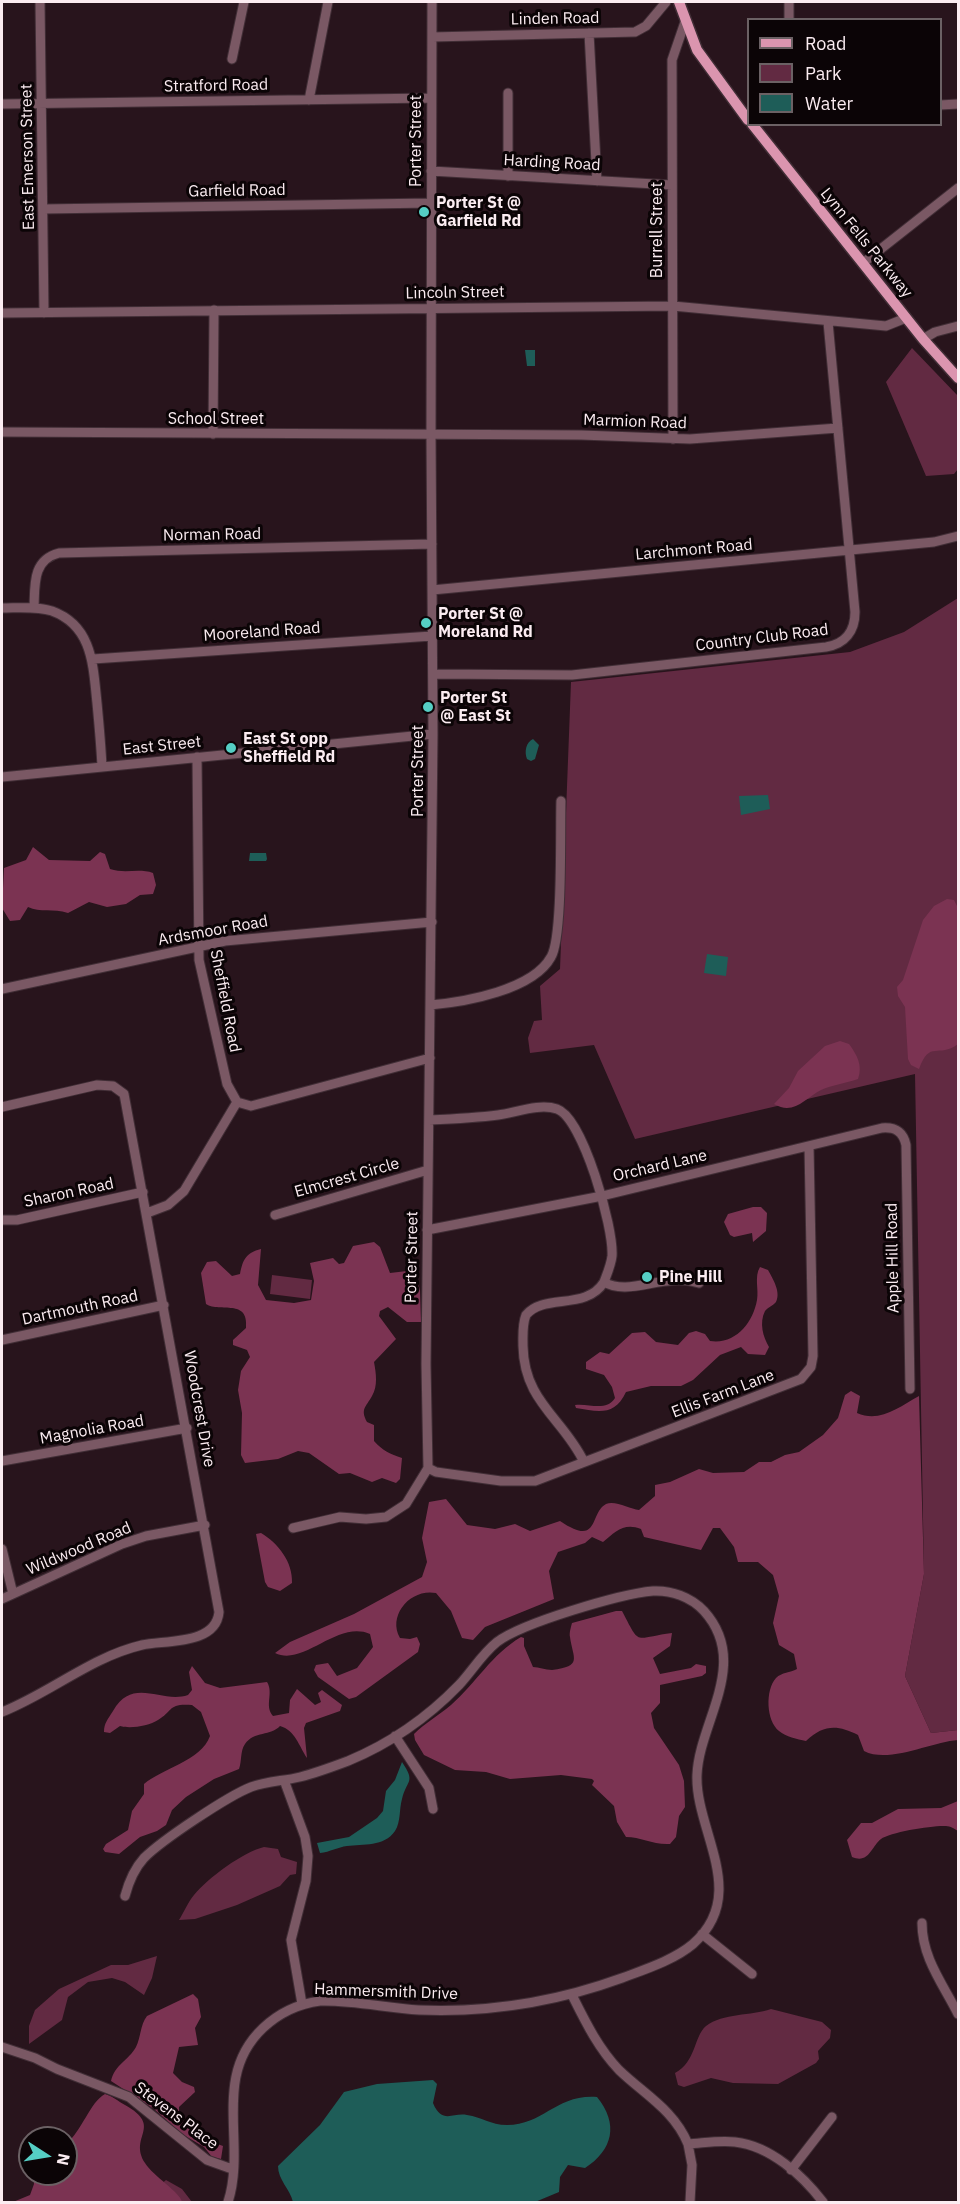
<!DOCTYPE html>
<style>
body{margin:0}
#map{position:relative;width:960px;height:2204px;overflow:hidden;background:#28141c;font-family:"IBM Plex Sans",sans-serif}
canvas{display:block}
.frame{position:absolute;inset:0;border:3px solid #fbecf1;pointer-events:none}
.legend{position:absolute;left:747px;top:18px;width:195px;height:108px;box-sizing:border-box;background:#0b0406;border:2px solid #6b6164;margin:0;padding:8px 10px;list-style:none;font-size:18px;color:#fbecf1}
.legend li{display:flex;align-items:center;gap:12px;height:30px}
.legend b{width:30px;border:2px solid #6b6164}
.north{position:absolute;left:18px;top:2126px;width:60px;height:60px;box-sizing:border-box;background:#0b0406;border:2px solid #6b6164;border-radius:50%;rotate:102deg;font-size:16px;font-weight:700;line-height:24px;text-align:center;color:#fbecf1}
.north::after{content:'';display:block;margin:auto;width:21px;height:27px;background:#55cec4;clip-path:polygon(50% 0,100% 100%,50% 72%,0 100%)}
</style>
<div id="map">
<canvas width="960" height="2204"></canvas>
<div class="frame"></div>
<ul class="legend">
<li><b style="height:8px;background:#db95af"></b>Road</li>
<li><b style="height:16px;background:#622a42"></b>Park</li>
<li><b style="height:16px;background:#1e5d58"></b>Water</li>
</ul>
<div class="north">N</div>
</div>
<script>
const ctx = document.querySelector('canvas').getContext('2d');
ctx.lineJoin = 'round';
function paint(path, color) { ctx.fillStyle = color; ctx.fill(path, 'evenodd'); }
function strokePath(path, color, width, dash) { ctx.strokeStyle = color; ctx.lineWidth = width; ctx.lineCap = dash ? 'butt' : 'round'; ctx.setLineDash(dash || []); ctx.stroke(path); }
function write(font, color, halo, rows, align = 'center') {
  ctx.font = font + ' "IBM Plex Sans",sans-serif'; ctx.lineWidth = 6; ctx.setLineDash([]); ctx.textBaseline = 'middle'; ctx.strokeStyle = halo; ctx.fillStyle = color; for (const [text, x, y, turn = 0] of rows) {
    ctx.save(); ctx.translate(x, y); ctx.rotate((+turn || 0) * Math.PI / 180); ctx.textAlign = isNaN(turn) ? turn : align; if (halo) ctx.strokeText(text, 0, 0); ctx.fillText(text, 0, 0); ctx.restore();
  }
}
const green = new Path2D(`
 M912,348l46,48v73l-4,5 -28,2 -40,-94z
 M958,598v1132l-27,3 -26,-57 19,-102 -9,-500 -280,65 -41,-94 -64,8 -2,-15 6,-17 8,-1 -2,-34 20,-17 11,-287 279,-30 54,-20z
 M272,1275l40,5 -2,19 -40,-5z
 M264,1847l14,2 3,8 16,5 -1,12 -6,1 -10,11 -43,19 -42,14 -16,1c5,-8 9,-18 15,-25 14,-17 49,-43 70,-48z
 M157,1956l-5,22 -8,17 -19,-13 -13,-4 -24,4 -20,15 -6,23 -33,24v-18l6,-16 24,-21 52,-24h17z
 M771,2009l51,13 9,8 -1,8 -12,13 1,8 -3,4 -38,21 -45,-1 -22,-5 -27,9 -6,-2 -3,-12c21,-11 19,-37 31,-47 17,-13 45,-10 65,-17z
 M166,2180l16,9 10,13h-52z`);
const forest = new Path2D(`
 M33,847l16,13 41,1 10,-9 5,2 5,15c15,5 29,-1 43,4l3,12 -3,9 -13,1 -14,9 -19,3 -18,-5 -21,11c-15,-5 -28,0 -40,-6l-8,13 -10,1 -8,-13 2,-40 22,-8z
 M947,899l7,1 3,6 1,138c-20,15 -28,-5 -39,25l-8,-4 -3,-6 -3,-52 -7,-11 -1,-9 6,-7 20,-60 11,-14z
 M840,1041l9,3c8,11 14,21 9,35 -12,4 -26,6 -37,11 -16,8 -27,26 -47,14l15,-16 9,-17 27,-25z
 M753,1207h8l6,6 -1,18 -13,11 -1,-9 -18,4 -4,-2 -6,-13 4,-8z
 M374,1242l6,5 10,26 17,-2 9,5 4,14 1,32h-14l-19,-15 -8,4 -1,5 17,23 -22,23c2,11 4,24 -2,34 -6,11 -12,13 -5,26l7,3v16c9,10 16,13 28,17l-2,21 -4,4 -14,-5 -10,4 -22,-9 -11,1 -30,-21 -11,-2 -20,8 -33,4 -4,-8 1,-42 -4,-23 3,-19 9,-14 -3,-7 -14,-5v-5l13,-12c3,-30 -26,-15 -40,-24l-5,-31 6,-11 9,-1 16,15 8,-2c3,-15 6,-21 21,-25l-3,36 8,15 28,3 17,-3 3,-19 -4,-18 23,-5 6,6 5,-1 9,-17z
 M760,1267l8,3c5,9 13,22 8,32 -3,4 -8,5 -11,9 -6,12 -2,26 4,36l-4,8 -17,-1 -7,-7 -21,8 -27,25 -12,6h-30l-25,6c-11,24 -27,20 -50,16l-1,-3c14,-2 31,7 40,-7l-3,-11 -8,-12 -18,-6v-7l14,-10 9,2 23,-21 13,-1 11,10 22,3 11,-12 7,-2 9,3 5,7c25,4 43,-18 47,-41 2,-11 -3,-23 3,-33z
 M851,1391l9,5 -3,17c23,10 42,-6 62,-17l5,178 -19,102 26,57 27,-3v10c-27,2 -69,24 -94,11l-6,-16c-20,-10 -34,-11 -52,6 -9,-2 -20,-4 -27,-10 -13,-10 -14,-41 -3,-53 6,-6 14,-5 21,-9l-3,-15 -15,-9 -6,-22 6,-27 -6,-21 -15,-13h-20l-4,-15 -14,-19h-7l-12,22 -57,-13 -3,-8c-17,-7 -26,3 -38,13l-11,-5 -7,6 -27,9 -9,19 5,28 -69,28 -12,13 -11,-2 -11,-27 -15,-18c-25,-5 -49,22 -36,45l10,1 7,-2 3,7 -2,8 -62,45 -7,2 -31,-22 -4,-7 2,-5 12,-2 9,13 20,-8 16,-21 -3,-13c-33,-14 -66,33 -95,19l15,-11 64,-28 68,-37 5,-15 -5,-24 7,-36 17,-3 21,26 28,4 20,-5 15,7 30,-10c40,27 29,-8 46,-17 9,-4 24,5 33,6l16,-14v-11l15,-3 29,-13 14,4 31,-1 15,-10h12l14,-7 14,-3 24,-17 15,-17 7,-23z
 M261,1533c17,10 32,29 31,50l-12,8 -12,-4 -3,-5 -9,-48z
 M616,1611h6c19,36 11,27 50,22l-2,13 -17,12 7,16 31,-6 5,-4 10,2v7l-4,3 -42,9v18l-9,10 3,15 25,37 5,16 1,26 -6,9 -3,21 -6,7c-17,1 -29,-7 -44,-7l-9,-15 -3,-16 -22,-21 2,-4 -2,-2 -31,-4 -51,4 -24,-7 -31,-2 -31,-15 -9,-15 -1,-6c11,-11 25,-19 37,-29 25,-22 41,-51 70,-68l3,1v8l9,21c6,0 12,3 19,3 31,-4 21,-11 18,-33 -1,-4 1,-10 2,-14z
 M192,1666l13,17 15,5 47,-6c7,11 -3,24 6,34l16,-3 1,-13 7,-11 18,16 6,-3 -3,-9 4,-3 20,15 -2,6 -34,12 -2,5 3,30c-8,-12 -12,-28 -27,-32 -9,10 -26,5 -35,18 -5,7 -3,17 -6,25l-25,10 -28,18 -14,13 -6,15 -9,6 -17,6 -21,17 -14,-2 -2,-3 3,-5 22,-14 4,-19 12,-17v-10c17,-15 57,-23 66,-48l-9,-24 -9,-7c-24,-2 -19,6 -34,15 -9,6 -28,9 -38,6l-10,7 -6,-1c0,-9 4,-13 9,-21 20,-35 48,-7 75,-16l4,-5 -3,-18z
 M958,1801v30c-3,-2 -8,-5 -12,-5 -12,-1 -56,6 -65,13 -10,8 -12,25 -29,18l-5,-17 14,-17h11l26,-14 43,-1z
 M193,1994l5,5 3,18 -6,11 3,17 -19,2 -6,26 9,9 12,5 1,5 -16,15v12l19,18 25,9 -2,13 -9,-2 -8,-10 -22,-13 -28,-25 -43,-28c4,-17 17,-20 25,-34 5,-10 4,-22 11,-31z
 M105,2094c7,2 13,7 20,11 39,22 3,31 20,58 8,13 36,30 37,39h-169l17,-7 4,-11 -1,-10h33v-30c16,-13 24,-42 39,-50z`);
const water = new Path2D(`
 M525,350h10v16h-8z
 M533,739l6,6 -4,14 -4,2 -4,-2c-3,-7 -1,-17 6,-20z
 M768,795l2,14 -29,6 -2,-19z
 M250,853h16l1,6 -1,2h-17z
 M707,954l21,3 -2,19 -22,-3z
 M402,1762c14,21 5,17 0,37 -3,10 -1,23 -7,32 -11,16 -32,13 -48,15 -9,1 -17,6 -27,7l-3,-10 32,-6 28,-19 6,-7 3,-20 9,-11z
 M433,2080l4,4 -4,19c9,22 20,9 34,12 15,2 23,10 40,10 37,0 49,-31 90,-28 22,27 16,53 -12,71l-17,-3 -8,12 -1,15 -24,10h-242c-3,-13 -15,-22 -15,-36l42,-41 24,-33 33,-8z`);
const minor = new Path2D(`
 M40,2l4,311
 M789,2v18
 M589,33l8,148
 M432,37l203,-5 11,-6 20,-24
 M232,59l12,-57
 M309,100l19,-98
 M2,104l429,-6
 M940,105l18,-1
 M431,171l241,14
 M508,176v-83
 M43,209l388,-6
 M863,263l95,-75
 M2,313l671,-7 213,20 20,-8
 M923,339l12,-7 23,-6
 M2,432l579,3 109,4 148,-11
 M213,434l1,-124
 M673,439l-1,-379 13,-38
 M432,590l502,-48 24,-6
 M2,608c16,0 34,-2 50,3 41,15 41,55 45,92 2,21 4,43 5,64
 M34,608c1,-23 -2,-48 25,-55l373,-9
 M93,659l339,-23
 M433,674l139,1 254,-28c19,-3 29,-16 29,-35l-27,-290
 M197,757l2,203 28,124 10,18
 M2,777l431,-43
 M2,989l223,-48 207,-19
 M430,1005c35,-3 103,-15 121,-48 12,-20 9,-127 10,-156
 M2,1107l95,-22 16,1 11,8 95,518c-3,33 -53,28 -77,33 -51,12 -92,48 -140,67
 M429,1120c23,-1 46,-2 69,-5 17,-2 41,-12 59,-6 26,9 57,119 55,147 -1,9 -5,18 -8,26
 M147,1213l21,-8 16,-14 53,-89 14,4 179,-48
 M275,1215l153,-45
 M2,1220h15l126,-28
 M427,1230l175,-34 280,-68c13,-1 21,3 24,17l4,244
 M2,1340l162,-35
 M2,1461l185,-33
 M584,1462c-21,-44 -60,-60 -61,-116 0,-10 -1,-21 3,-31 18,-22 60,-4 78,-33 25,15 61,-10 95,1
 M428,1468l-2,-104 7,-630 -2,-299 1,-433
 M428,1468l8,4 65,9h34l266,-102 10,-12 2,-11 -4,-210
 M293,1528l47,-11 26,2 20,-2 20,-13 22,-36
 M2,1549l11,45
 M2,1599l120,-55 24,-8 59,-11
 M395,1736l34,52 4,21
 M284,1780l21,57 3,19 -2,25 -15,59 11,64
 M125,1896c4,-15 9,-27 19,-38 18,-18 84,-62 107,-71 16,-6 33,-6 49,-10 16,-4 32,-10 48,-16 41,-17 80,-44 111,-76 13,-14 23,-31 38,-43 25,-19 123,-48 156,-51 18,-1 38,6 51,20 47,52 -5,111 -7,164 -2,56 53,119 -4,169 -19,16 -47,25 -71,34 -66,24 -132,35 -203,32 -33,-2 -66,-10 -99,-9 -23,3 -41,12 -57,27 -52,49 -16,115 -35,174
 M922,1923c0,35 21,61 36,91
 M702,1934l50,40
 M572,1995c13,26 26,53 47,75 26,25 55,40 69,74
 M2,2047l33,11 22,11 72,28 78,63 25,9
 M791,2170l41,-53
 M690,2202l2,-37 -4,-21c16,-1 32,-4 47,-2 36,4 68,34 88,60`);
const major = new Path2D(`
 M679,2l18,48 51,70
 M752,124l171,215 35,39`);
const markers = [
 [424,212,6,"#55cec4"],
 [426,623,6,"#55cec4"],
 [428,707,6,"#55cec4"],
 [231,748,6,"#55cec4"],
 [647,1277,6,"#55cec4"]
];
const streetNames = [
 ["Linden Road",555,19,-1],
 ["Stratford Road",216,86,-1],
 ["Porter Street",416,141,-90],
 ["East Emerson Street",28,157,-91],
 ["Harding Road",552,163,3],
 ["Garfield Road",237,191,-1],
 ["Burrell Street",657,230,-90],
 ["Lynn Fells Parkway",866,243,51],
 ["Lincoln Street",455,293,-1],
 ["School Street",216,419],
 ["Marmion Road",635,422,2],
 ["Norman Road",212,535,-1],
 ["Larchmont Road",694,550,-5],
 ["Mooreland Road",262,632,-4],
 ["Country Club Road",762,638,-7],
 ["East Street",162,746,-6],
 ["Porter Street",418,771,-90],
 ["Ardsmoor Road",213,931,-10],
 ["Sheffield Road",225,1001,79],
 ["Orchard Lane",660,1166,-13],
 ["Elmcrest Circle",347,1178,-16],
 ["Sharon Road",69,1193,-12],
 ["Porter Street",412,1257,-89],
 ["Apple Hill Road",893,1258,-91],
 ["Dartmouth Road",80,1308,-12],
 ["Ellis Farm Lane",723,1394,-21],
 ["Woodcrest Drive",199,1409,80],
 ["Magnolia Road",92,1430,-10],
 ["Wildwood Road",79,1549,-23],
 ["Hammersmith Drive",386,1992,2],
 ["Stevens Place",176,2116,37]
];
const poiNames = [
 ["Porter St @",436,203],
 ["Garfield Rd",436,221],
 ["Porter St @",438,614],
 ["Moreland Rd",438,632],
 ["Porter St",440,698],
 ["@ East St",440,716],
 ["East St opp",243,739],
 ["Sheffield Rd",243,757],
 ["Pine Hill",659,1277]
];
paint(green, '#622a42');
paint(forest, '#7b3352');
paint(water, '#1e5d58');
strokePath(minor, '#412e36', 11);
strokePath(major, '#412e36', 13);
strokePath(minor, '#7a5864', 9);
strokePath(major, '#db95af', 10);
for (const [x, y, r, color] of markers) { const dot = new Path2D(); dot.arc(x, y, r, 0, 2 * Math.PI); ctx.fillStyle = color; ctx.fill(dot); strokePath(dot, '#0b0406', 2); }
write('16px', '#fbecf1', '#0b0406', streetNames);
write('bold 16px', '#fbecf1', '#0b0406', poiNames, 'left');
</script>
